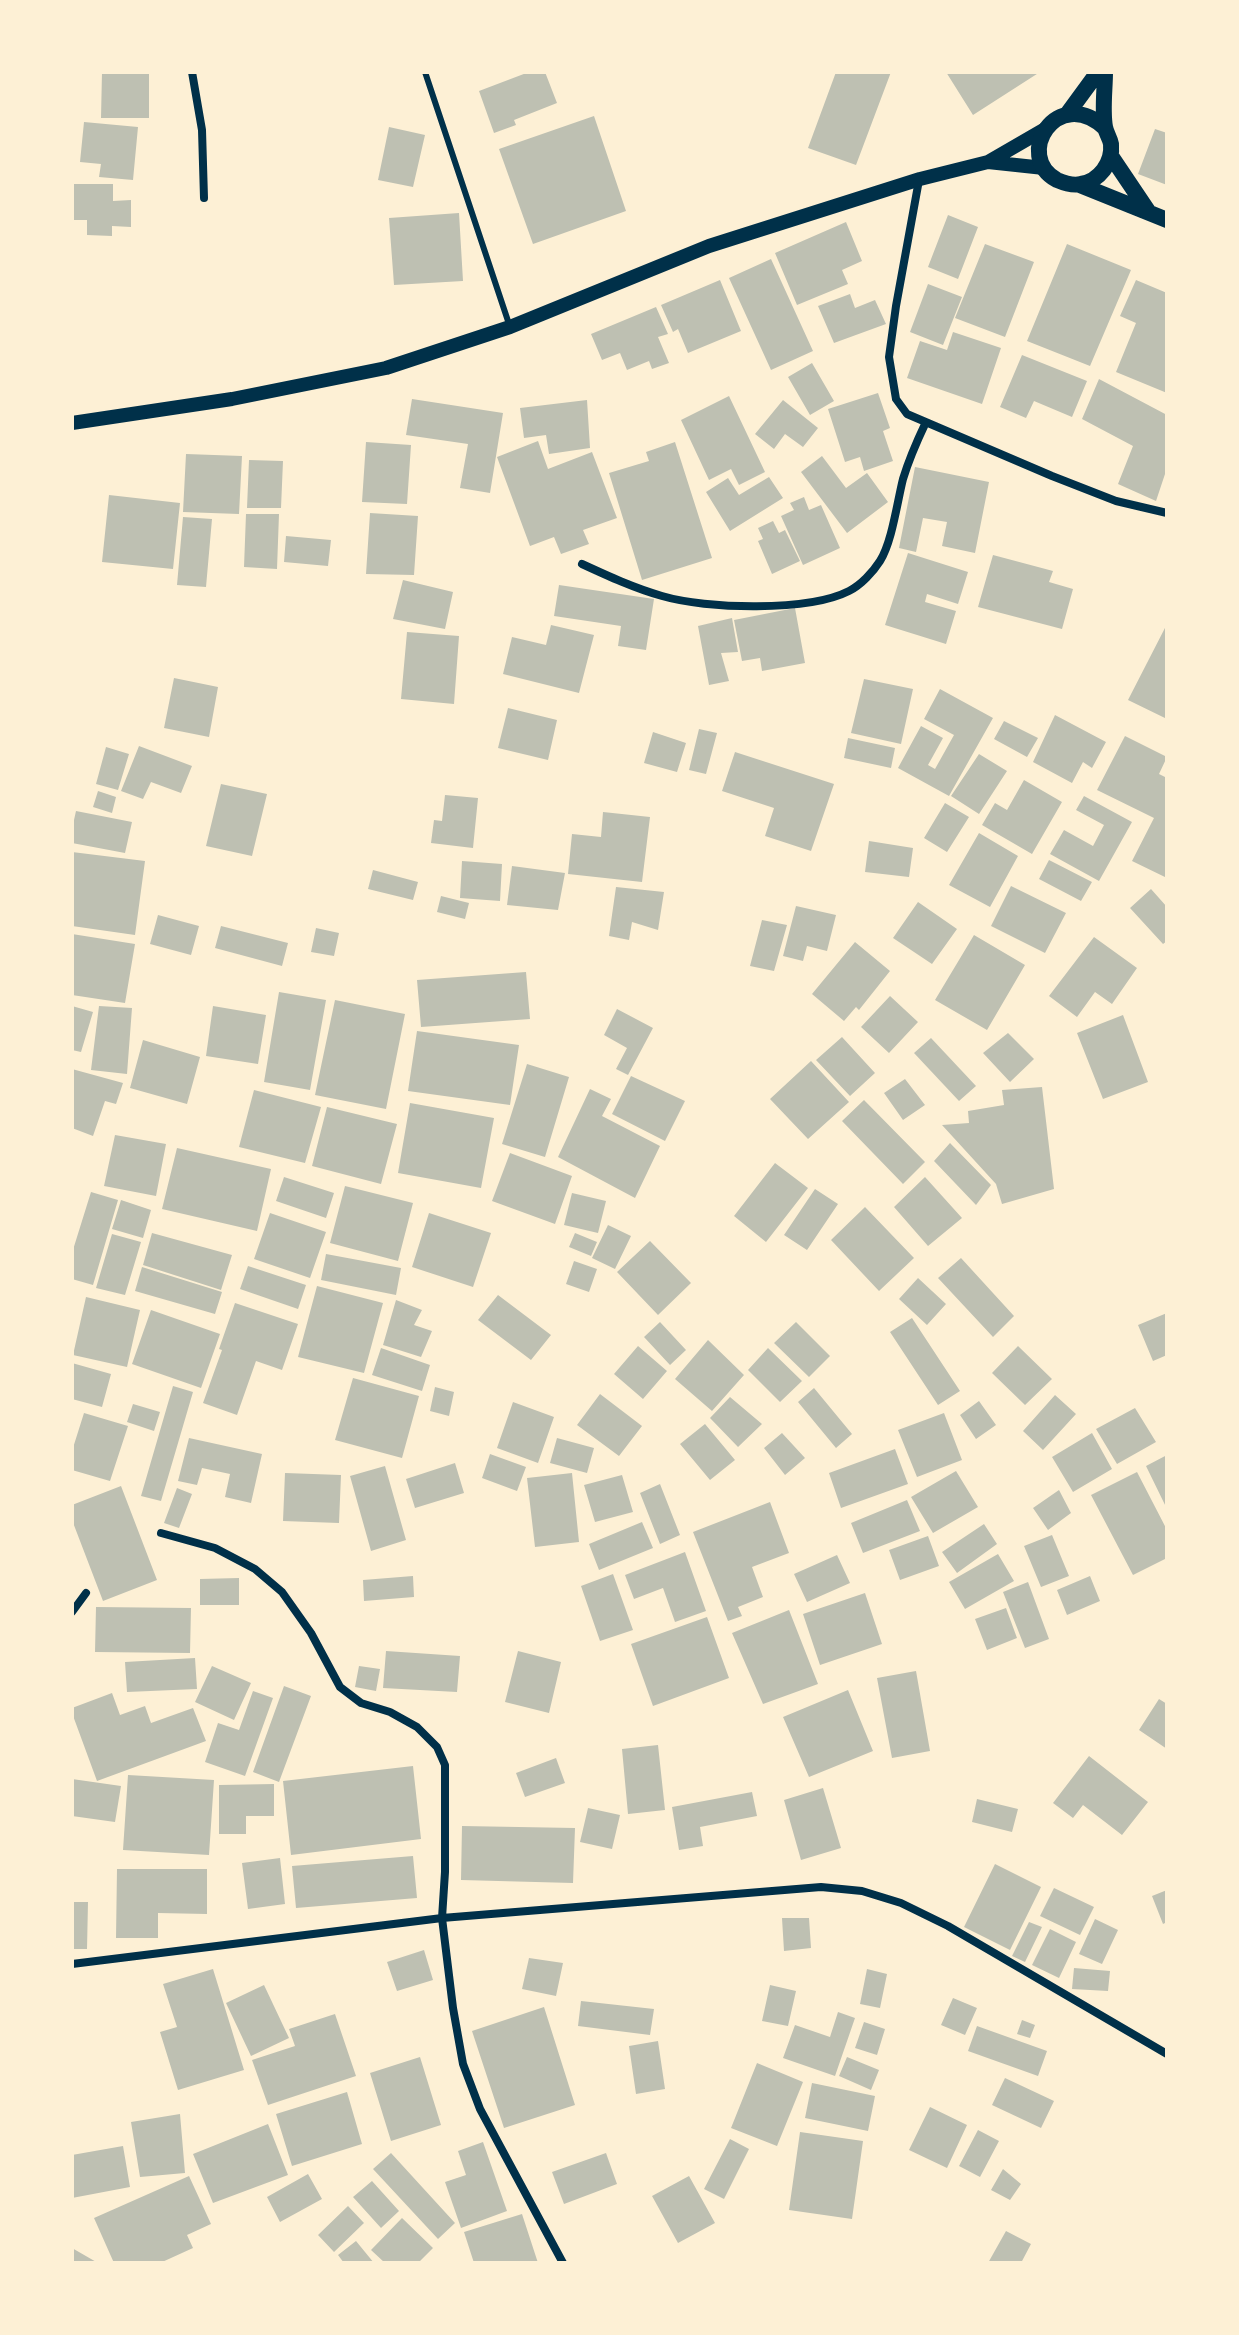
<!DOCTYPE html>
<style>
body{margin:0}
#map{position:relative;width:1239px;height:2335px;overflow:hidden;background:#fdf0d5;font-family:"PT Sans Narrow",sans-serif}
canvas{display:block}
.frame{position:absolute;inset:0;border:74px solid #fdf0d5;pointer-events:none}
</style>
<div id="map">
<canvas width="1239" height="2335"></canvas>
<div class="frame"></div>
</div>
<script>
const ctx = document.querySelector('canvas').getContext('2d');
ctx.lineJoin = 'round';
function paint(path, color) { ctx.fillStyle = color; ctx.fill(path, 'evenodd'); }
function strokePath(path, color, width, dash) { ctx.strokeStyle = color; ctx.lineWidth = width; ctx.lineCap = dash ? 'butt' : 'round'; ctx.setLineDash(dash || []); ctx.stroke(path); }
const building = new Path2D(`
 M102,72h47v46h-48z
 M529,72h16l12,31 -43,17 2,5 -22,8 -15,-42z
 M836,72h55l-35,93 -48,-17z
 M946,72h94l-67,43z
 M594,116l32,95 -93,33 -34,-95z
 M84,122l54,5 -5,53 -34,-3 2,-13 -21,-2z
 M389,127l36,8 -12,52 -35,-7z
 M1155,129l12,4v52l-29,-11z
 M73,184h40v17l18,-1v27l-19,-1v10l-25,-1v-15h-14z
 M459,213l4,68 -69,4 -5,-67z
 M948,215l30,12 -20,52 -30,-12z
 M846,222l16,39 -20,9 6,14 -51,21 -22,-52z
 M985,244l49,18 -29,75 -50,-19z
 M1067,244l64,26 -41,96 -63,-25z
 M771,259l42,92 -42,19 -42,-92z
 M720,280l21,51 -53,22 -10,-24 -5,3 -12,-27z
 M1136,280l31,13v100l-51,-21 20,-49 -16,-7z
 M928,284l34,13 -19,48 -33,-13z
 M850,294l5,14 20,-8 11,24 -52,19 -16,-37z
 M656,307l12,27 -10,3 11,26 -17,6 -3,-8 -22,9 -7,-17 -18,7 -11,-26z
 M953,332l48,16 -19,56 -75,-26 13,-37 27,9z
 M1022,355l65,26 -15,36 -38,-16 -8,17 -26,-11z
 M812,363l22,38 -24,14 -22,-38z
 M1099,379l68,36v53l-11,33 -38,-17 15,-38 -51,-27z
 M878,393l12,35 -7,3 10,30 -29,10 -4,-14 -15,5 -17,-53z
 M729,396l36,76 -26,13 -8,-16 -22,11 -28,-60z
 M412,399l91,14 -13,80 -30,-5 8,-44 -62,-9z
 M587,400l3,48 -41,6 -3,-19 -22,3 -4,-30z
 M783,400l35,28 -15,19 -18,-13 -11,15 -19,-15z
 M538,441l10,28 44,-17 25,66 -34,12 6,14 -28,10 -7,-17 -24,9 -33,-89z
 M366,442l45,3 -4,59 -45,-2z
 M675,442l37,116 -70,22 -33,-107 40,-12 -3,-9z
 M186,454l56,2 -3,58 -56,-2z
 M822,456l24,32 21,-15 21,29 -41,31 -46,-61z
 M249,460l34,1 -2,47h-34z
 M915,467l74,15 -14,71 -33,-7 5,-24 -24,-4 -7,34 -17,-4z
 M769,477l14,21 -53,33 -24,-39 22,-14 11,17z
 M109,495l71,8 -7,66 -71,-7z
 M804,497l5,13 12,-5 19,43 -37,17 -22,-49 13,-6 -4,-7z
 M370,513l48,3 -4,59 -48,-1z
 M246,514h33l-2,55 -33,-2z
 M183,517l29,2 -6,68 -29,-2z
 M773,521l6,12 6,-3 15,31 -28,13 -14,-33 5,-2 -5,-11z
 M286,536l45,4 -3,26 -44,-4z
 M908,553l60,19 -10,32 -31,-10 -2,8 31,9 -10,33 -61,-19z
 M993,555l60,16 -4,11 24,7 -11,40 -84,-22z
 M403,580l50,12 -8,37 -52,-10z
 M559,585l95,14 -8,51 -28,-4 3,-20 -67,-10z
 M795,608l10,55 -43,8 -2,-13 -18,3 -8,-41z
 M732,618l6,34 -17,1 8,28 -20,4 -11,-59z
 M1167,624v95l-39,-19z
 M551,625l43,10 -15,58 -76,-19 9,-37 34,8z
 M407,632l52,4 -5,68 -53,-5z
 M174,678l44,9 -9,50 -45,-9z
 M864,679l49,10 -12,55 -50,-11z
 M940,689l53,29 -44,78 -51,-28 23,-42 22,12 -15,27 7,4 19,-34 -30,-16z
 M508,708l49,12 -9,40 -50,-12z
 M1055,715l51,27 -14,26 -9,-6 -11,21 -39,-21z
 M1004,721l34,17 -11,19 -33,-18z
 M699,729l18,4 -11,41 -17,-4z
 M653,732l33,11 -9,29 -33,-9z
 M1125,736l42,21 -8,17 8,4v100l-35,-17 22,-43 -57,-28z
 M848,738l47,10 -4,20 -47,-10z
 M139,746l53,20 -11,27 -30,-11 -8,17 -22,-8z
 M106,747l23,7 -11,36 -22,-6z
 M735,752l99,32 -23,67 -46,-15 9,-28 -52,-17z
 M979,754l28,17 -28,43 -28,-18z
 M1024,780l38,22 -30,52 -50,-29 13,-22 12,7z
 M221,784l46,10 -15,62 -46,-10z
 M98,791l18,6 -4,16 -19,-6z
 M445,795l33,3 -5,50 -42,-5 3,-23 8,1z
 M1084,796l48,26 -33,59 -49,-27 14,-24 29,16 11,-21 -28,-15z
 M945,803l24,14 -22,35 -23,-14z
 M76,811l56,11 -7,31 -53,-10v-14z
 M603,812l47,5 -8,65 -74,-8 4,-40 29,3z
 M979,833l39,23 -28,51 -41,-22z
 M869,841l44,7 -4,29 -44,-5z
 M72,852l73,9 -10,74 -63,-9z
 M1049,860l43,22 -11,19 -42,-22z
 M462,861l40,3 -2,37 -40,-3z
 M512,866l53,7 -7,37 -51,-5z
 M373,870l45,12 -5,18 -45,-11z
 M1011,886l55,27 -21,40 -54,-27z
 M616,887l48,5 -6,38 -26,-8 -3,18 -20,-4z
 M1151,889l16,18v34l-4,3 -33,-36z
 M441,896l28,7 -4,16 -28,-7z
 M918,902l39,27 -25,35 -39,-26z
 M796,906l40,9 -9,36 -20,-5 -4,15 -20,-5z
 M158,915l41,11 -8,29 -41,-11z
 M762,920l25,5 -13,46 -24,-5z
 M221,926l67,17 -6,23 -67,-18z
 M316,928l23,5 -5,23 -23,-4z
 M72,934l63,10 -10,59 -53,-8z
 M974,935l51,30 -38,65 -52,-30z
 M1094,937l43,31 -25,36 -17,-12 -18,25 -28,-21z
 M855,942l35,29 -31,39 -3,-3 -12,14 -32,-27z
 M526,972l4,47 -109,8 -4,-47z
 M279,992l47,8 -16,90 -46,-8z
 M890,996l28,26 -29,31 -28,-26z
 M335,1000l70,14 -19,95 -71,-14z
 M72,1006l21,6 -12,40 -9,-2z
 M99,1006l33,2 -5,66 -36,-4z
 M213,1006l53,9 -8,49 -52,-8z
 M617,1009l36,19 -25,47 -12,-6 11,-21 -23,-13z
 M1123,1015l25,67 -45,17 -26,-66z
 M417,1031l102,14 -9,60 -102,-14z
 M1008,1033l26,26 -24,23 -27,-29z
 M842,1037l33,36 -25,23 -34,-36z
 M931,1038l45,48 -17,15 -45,-48z
 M143,1040l57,17 -13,47 -57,-16z
 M811,1061l38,41 -41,37 -38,-40z
 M527,1064l42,13 -24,80 -43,-13z
 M72,1069l51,14 -7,21 -11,-3 -12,35 -21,-8z
 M631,1076l54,25 -20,40 -53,-27z
 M905,1079l20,26 -22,15 -19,-27z
 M1042,1087l12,102 -52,15 -6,-20 -54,-59 27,-2 -1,-12 36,-6 -2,-15z
 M590,1089l21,10 -9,17 58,30 -25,52 -77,-41z
 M254,1090l67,17 -16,56 -66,-16z
 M864,1100l61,62 -22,22 -61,-63z
 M410,1103l84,15 -13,70 -83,-15z
 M327,1107l70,17 -16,60 -69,-18z
 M115,1135l51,9 -10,52 -52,-10z
 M950,1143l41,42 -15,20 -42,-44z
 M177,1148l94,21 -14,62 -95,-22z
 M510,1153l62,23 -17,48 -63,-23z
 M775,1163l33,25 -42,54 -32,-26z
 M284,1177l50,16 -8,25 -50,-17z
 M925,1177l37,41 -34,28 -34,-39z
 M345,1186l68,17 -15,58 -68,-18z
 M815,1189l23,15 -31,46 -23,-15z
 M91,1192l27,8 -25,85 -21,-6v-26z
 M572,1193l34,8 -8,32 -34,-8z
 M121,1200l30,10 -8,28 -31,-9z
 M865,1207l49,51 -35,33 -48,-51z
 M270,1213l56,19 -16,46 -56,-19z
 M429,1213l62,20 -18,54 -61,-20z
 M608,1225l23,11 -16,33 -23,-11z
 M152,1233l80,22 -11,35 -78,-25z
 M575,1233l22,9 -6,14 -22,-9z
 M112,1234l29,8 -16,53 -29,-7z
 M650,1241l41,42 -33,32 -41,-43z
 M326,1254l75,14 -5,27 -75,-15z
 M961,1258l53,58 -21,21 -55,-59z
 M574,1261l23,8 -8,23 -23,-8z
 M248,1266l58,19 -8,24 -58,-20z
 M142,1267l80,25 -7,22 -80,-23z
 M918,1278l28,26 -19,21 -28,-26z
 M317,1286l66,17 -19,70 -66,-16z
 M498,1295l53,40 -20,25 -53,-40z
 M86,1297l54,13 -13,57 -54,-12z
 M396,1300l26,10 -8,15 18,6 -11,26 -38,-12z
 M235,1303l63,21 -16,46 -26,-9 -19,54 -34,-12 19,-53 -3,-1z
 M151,1310l69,24 -19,54 -69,-24z
 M1167,1313v42l-14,6 -15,-36z
 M912,1318l48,73 -22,14 -48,-73z
 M660,1322l26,28 -16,15 -26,-28z
 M796,1322l34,34 -21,21 -35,-34z
 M708,1340l36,35 -32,36 -37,-32z
 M638,1346l29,25 -24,28 -29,-25z
 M1018,1346l34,33 -27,26 -33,-32z
 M381,1348l49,17 -8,26 -50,-16z
 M768,1348l34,33 -22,21 -32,-32z
 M72,1363l39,11 -9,33 -30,-8z
 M353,1378l66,18 -17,62 -67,-18z
 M173,1386l20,6 -32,109 -20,-5z
 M435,1387l19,5 -5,24 -19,-5z
 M814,1388l38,46 -16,14 -38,-46z
 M600,1394l42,32 -23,30 -42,-31z
 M1055,1395l21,19 -33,36 -20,-19z
 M730,1397l32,27 -24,23 -28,-29z
 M979,1401l17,24 -20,14 -16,-24z
 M513,1402l41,15 -16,46 -41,-15z
 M133,1404l27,8 -6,19 -27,-9z
 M1135,1408l21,34 -39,22 -21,-35z
 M84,1413l44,13 -18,55 -38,-11v-19z
 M944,1413l18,47 -45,17 -19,-47z
 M705,1424l30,36 -25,20 -30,-36z
 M782,1433l23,25 -20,17 -21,-27z
 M1092,1433l20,36 -39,23 -21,-35z
 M189,1438l73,16 -11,49 -26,-6 5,-23 -28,-6 -5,17 -19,-4z
 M557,1438l37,10 -7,25 -37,-10z
 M895,1449l13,35 -67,24 -12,-35z
 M490,1454l36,13 -9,24 -35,-13z
 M1167,1455v54l-21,-43z
 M455,1463l9,30 -49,15 -9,-29z
 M385,1466l21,74 -35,11 -21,-75z
 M956,1471l22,36 -45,26 -22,-36z
 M1137,1472l30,58v28l-34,17 -42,-80z
 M285,1473l56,2 -2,48 -56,-2z
 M572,1473l7,69 -44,5 -8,-69z
 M622,1475l11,37 -38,10 -11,-37z
 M660,1484l20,51 -20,9 -20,-51z
 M121,1486l36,94 -54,21 -31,-81v-15z
 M177,1488l15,6 -13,34 -15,-5z
 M1059,1490l12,23 -23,17 -15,-22z
 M907,1500l13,31 -57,22 -12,-30z
 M770,1502l19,51 -37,14 11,30 -25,10 4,9 -14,5 -35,-89z
 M642,1522l11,26 -54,22 -10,-26z
 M984,1524l13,20 -40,29 -15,-21z
 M1052,1535l17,41 -28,11 -17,-41z
 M928,1536l11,30 -39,14 -11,-30z
 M685,1552l21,59 -31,11 -12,-34 -29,11 -9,-24z
 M998,1554l16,27 -49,28 -16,-27z
 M837,1555l13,28 -43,19 -13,-28z
 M613,1574l20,56 -33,11 -19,-55z
 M413,1576l1,21 -50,4 -1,-21z
 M1090,1576l10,25 -33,14 -10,-25z
 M239,1578v27h-39v-26z
 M1028,1582l21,57 -24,9 -22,-56z
 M865,1593l17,51 -62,21 -17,-51z
 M96,1607l95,1 -1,45 -95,-1z
 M1006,1608l11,30 -30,12 -12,-31z
 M789,1610l29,74 -55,20 -31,-71z
 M707,1617l22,61 -76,28 -22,-62z
 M386,1651l74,5 -3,36 -74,-4z
 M518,1651l43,11 -12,51 -44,-11z
 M195,1658l2,31 -70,3 -2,-30z
 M212,1666l39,17 -17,37 -39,-18z
 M359,1666l21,3 -4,22 -21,-4z
 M916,1671l14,80 -38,7 -15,-80z
 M284,1686l27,10 -32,86 -26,-10z
 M848,1690l25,61 -64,26 -26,-60z
 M253,1691l20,7 -28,78 -40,-14 13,-39 21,7z
 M112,1693l8,22 25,-9 6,17 42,-15 13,33 -109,40 -25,-68v-5z
 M1159,1699l8,5v45l-28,-19z
 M658,1745l7,65 -37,4 -6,-65z
 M1089,1756l59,46 -26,33 -39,-30 -10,13 -20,-15z
 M556,1758l9,25 -40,14 -9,-24z
 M413,1766l8,73 -130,16 -8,-74z
 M128,1775l86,5 -5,75 -86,-5z
 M72,1779l49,7 -6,36 -43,-6z
 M274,1784v32h-28v18h-27v-49z
 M823,1788l18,60 -40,12 -17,-60z
 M752,1792l5,24 -57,11 3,19 -24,4 -7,-43z
 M977,1799l41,10 -6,23 -40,-10z
 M588,1808l32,7 -8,34 -32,-7z
 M462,1826l113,2 -2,55 -112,-3z
 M413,1856l4,42 -121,10 -4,-42z
 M280,1858l5,46 -37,5 -6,-46z
 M995,1864l46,23 -31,63 -46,-23z
 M117,1869h90v45l-49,-1v25h-42z
 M1054,1888l40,19 -14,28 -40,-19z
 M1167,1890v32l-4,2 -11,-28z
 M72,1902h16l-1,47h-15z
 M782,1918h27l2,30 -27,3z
 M1095,1919l23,11 -16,34 -23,-10z
 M1029,1922l13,5 -17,35 -13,-6z
 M1050,1929l26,13 -17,36 -27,-13z
 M424,1950l9,30 -36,11 -10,-29z
 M529,1958l34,5 -7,33 -34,-7z
 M1074,1968l36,3 -2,20 -36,-2z
 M213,1969l31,101 -66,20 -18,-58 17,-5 -14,-43z
 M867,1969l20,5 -7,34 -20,-4z
 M264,1985l25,53 -38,18 -25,-53z
 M770,1985l26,6 -8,35 -26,-5z
 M953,1998l24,10 -12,27 -24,-10z
 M581,2001l73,8 -4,26 -72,-9z
 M544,2007l31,98 -71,23 -32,-97z
 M838,2012l17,6 -20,58 -52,-18 12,-33 35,12z
 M335,2014l21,62 -88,29 -16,-45 43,-14 -6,-17z
 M1022,2020l13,5 -5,13 -13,-4z
 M864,2022l21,7 -8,26 -22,-7z
 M977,2026l70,25 -9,25 -70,-25z
 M658,2041l7,48 -29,5 -7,-48z
 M420,2057l21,68 -50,16 -21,-68z
 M847,2057l32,13 -8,20 -32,-14z
 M757,2063l46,19 -26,64 -46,-18z
 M1005,2078l49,23 -13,27 -49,-23z
 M812,2083l63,13 -7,35 -63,-13z
 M347,2092l15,52 -70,22 -16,-52z
 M930,2107l37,18 -20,43 -38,-18z
 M180,2114l5,59 -45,4 -9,-55z
 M268,2124l20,51 -75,28 -20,-49z
 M978,2130l21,11 -19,36 -21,-11z
 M800,2132l63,9 -11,78 -63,-9z
 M730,2139l19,10 -25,50 -20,-10z
 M483,2142l24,69 -46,17 -16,-46 21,-7 -8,-24z
 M123,2146l7,41 -58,11v-43z
 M391,2153l64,70 -17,16 -65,-70z
 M606,2153l11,31 -53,20 -12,-32z
 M1003,2169l18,15 -11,16 -19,-10z
 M308,2174l14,25 -42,23 -13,-25z
 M189,2176l22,48 -24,11 6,13 -33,15h-46l-20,-45z
 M689,2176l26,47 -37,20 -26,-47z
 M372,2181l27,30 -18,17 -28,-31z
 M348,2206l16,17 -30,29 -16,-17z
 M522,2214l16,49h-64l-10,-31z
 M402,2218l31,30 -15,15h-33l-14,-13z
 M1006,2231l25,13 -10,19h-33z
 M356,2241l18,22h-30l-6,-8z
 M72,2248l26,15h-26z`);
const service = new Path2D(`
 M425,72l85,255`);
const minor = new Path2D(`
 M192,72l10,58 2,68
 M919,180l-23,126 -7,51 7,42 11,15 145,62 64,25 51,12
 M582,564c26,12 52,24 80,32 44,13 146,16 187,-5 12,-6 24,-19 31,-30 12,-19 17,-58 23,-82 6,-20 14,-38 23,-57
 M161,1533l54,15 40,21 27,23 29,41 29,54 21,16 29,9 27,15 20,20 8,18v107l-3,46 11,90 10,56 17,45 83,154
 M72,1612l14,-19
 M72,1964l370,-46 379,-31 41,4 39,12 47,23 219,128`);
const tertiary = new Path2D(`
 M988,162l56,6
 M72,423l160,-24 154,-31 124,-41 199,-81 211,-67 68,-17 57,-33`);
const secondary = new Path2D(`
 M1105,72c0,17 -3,38 0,55 1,6 5,11 6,17 2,19 -12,37 -30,40 -8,2 -17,-1 -24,-4 -44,-24 0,-96 48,-52
 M1068,113l30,-41
 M1111,156l37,55
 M1080,185l87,35`);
paint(building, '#bec0b2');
strokePath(service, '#003049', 6);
strokePath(minor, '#003049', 8);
strokePath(tertiary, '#003049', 14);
strokePath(secondary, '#003049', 16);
</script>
